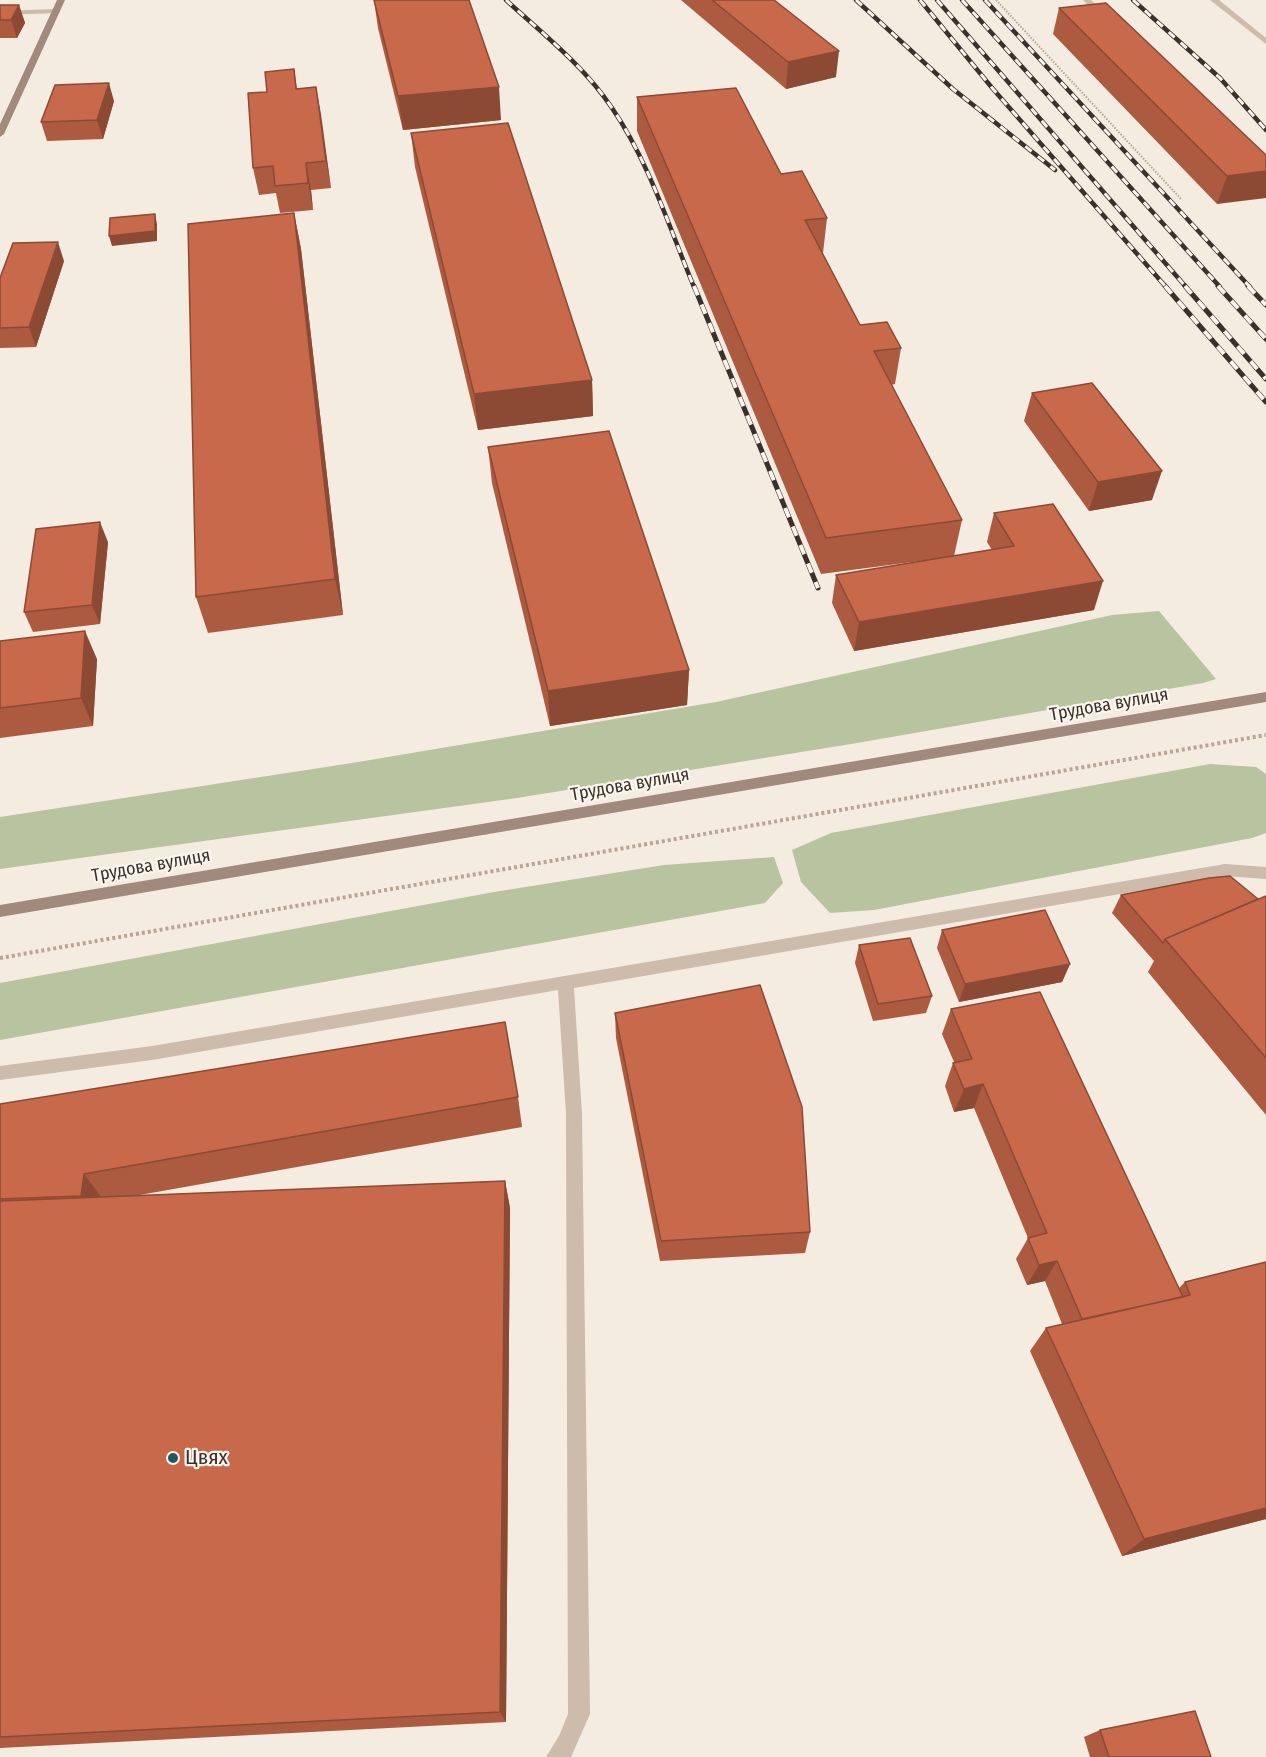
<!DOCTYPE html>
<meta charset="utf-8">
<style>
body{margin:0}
canvas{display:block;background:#f4ebe1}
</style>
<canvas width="1266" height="1757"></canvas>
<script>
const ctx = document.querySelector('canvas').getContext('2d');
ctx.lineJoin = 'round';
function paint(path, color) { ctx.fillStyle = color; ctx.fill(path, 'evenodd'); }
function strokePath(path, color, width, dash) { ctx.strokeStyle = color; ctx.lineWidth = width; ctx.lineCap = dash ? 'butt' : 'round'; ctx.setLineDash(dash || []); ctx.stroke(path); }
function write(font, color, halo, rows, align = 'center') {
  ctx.font = font + ' "Fira Sans Condensed",sans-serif'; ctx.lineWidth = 4.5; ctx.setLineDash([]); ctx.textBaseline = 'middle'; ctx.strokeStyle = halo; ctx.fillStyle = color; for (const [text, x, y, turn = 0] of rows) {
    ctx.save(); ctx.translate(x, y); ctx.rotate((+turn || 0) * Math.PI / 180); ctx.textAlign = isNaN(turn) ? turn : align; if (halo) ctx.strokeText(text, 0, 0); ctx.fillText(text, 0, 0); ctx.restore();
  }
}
const green = new Path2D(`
 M1159,611l57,68 -13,4 -346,60 -340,55 -517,71v-52l352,-54 364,-61 396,-87z
 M1210,764l46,3 10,7v59l-14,5 -378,72 -44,3 -29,-31 -9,-32 39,-17z
 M774,857l9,26 -18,20 -765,137v-57l494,-91 170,-27z`);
const pathFar1 = new Path2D(`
 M996,0l185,199`);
const path = new Path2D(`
 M0,958l1266,-223`);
const lane = new Path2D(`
 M1083,0h8l18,17v4h-6z
 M1210,0h9l47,38v6z
 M1225,864l41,3v12l-41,-3 -651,112 8,126 8,600 -19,43h-25l13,-21 9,-22 -2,-600 -8,-124 -406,70 -152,20v-14l152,-20z`);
const street = new Path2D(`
 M56,9l4,2 -1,2 -59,2v-4z`);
const secondary = new Path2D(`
 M57,0h8l-61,134 -4,3v-13z
 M1266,692v10l-1266,215v-12z`);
const railFar1 = new Path2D(`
 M506,0c37,34 78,66 106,108 37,54 57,119 82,179
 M856,0l97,89 102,81
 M920,0l73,89 173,198
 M937,0l249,287
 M962,0l258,287
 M985,0l265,287
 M1133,0l87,78 46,52`);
const rail = new Path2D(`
 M694,286l124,302
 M1165,286l101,116
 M1185,286l81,93
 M1218,286l48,53
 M1248,286l18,19`);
const wall = new Path2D(`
 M374,0h95l32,120 -98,10 -25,-102z
 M681,0h93l62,77 -50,12z
 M0,5h19l6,18 -8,15h-17z
 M1059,8l207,147 -49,49 -164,-170z
 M294,69l3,20 19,-2 15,101 -20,2 2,20 -33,3 -4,-20 -17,2 -6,-27 14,-76z
 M637,97l144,77 46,44 -4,35h-1l38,72 41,23 -6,36 -4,1 71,135 -8,36 38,-6 -5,-8 7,-29 100,97 -240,41 -22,-48 4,-28 99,-16 -114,15 -184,-443z
 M114,101l-11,38 -56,2 -6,-19z
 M411,133l181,247 1,36 -115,14 -63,-263z
 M294,213l7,36 42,366 -135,18 -12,-36z
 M64,261l-28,86 -36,1v-70z
 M1032,393l120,107 -63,11 -65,-90z
 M488,447l201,223 -2,35 -137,21 -58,-243z
 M108,542l-8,82 -67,8 -9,-20z
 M0,641l97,18 -4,67 -93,12z
 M1121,895l137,4 8,-3v219l-118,-143 6,-11 -42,-48z
 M942,930l128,34 -8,18 -103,20 -22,-54z
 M859,945l73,51 -6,17 -53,8 -18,-58z
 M951,1009l228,279 6,-6 81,-20v257l-144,37 -92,-205 16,-23 16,-4 -17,-43 -18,4 -11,-26 12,-21 -54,-130 -20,4 -9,-26 8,-23 1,-1 -12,-28z
 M615,1013l195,219 -5,21 -145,8 -44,-223z
 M518,1097l4,30 -388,69 371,-15 5,27 -4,514 -506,26v-644z
 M1100,1730l111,27h-121l-6,-20z`);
const shadedWall = new Path2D(`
 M19,5l6,18 -8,15 -6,-18z
 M839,51l-3,26 -50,12 2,-27z
 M109,83l5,18 -11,38 -6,-19z
 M316,87l5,27 10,74 -5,-27z
 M499,87l2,33 -98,10 -5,-34z
 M306,163l5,27 2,20 -5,-27z
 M1266,171v27l-49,6 10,-28z
 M294,213l7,36 42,366 -8,-36z
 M155,214l2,10v17l-45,5 -3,-10z
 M58,242l6,19 -28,86 -7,-20z
 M592,380l1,36 -115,14 -4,-36z
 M1162,471l-10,29 -63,11 9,-29z
 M100,522l8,20 -8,82 -8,-19z
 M1103,581l-9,29 -240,41 5,-29z
 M85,631l12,28 -4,67 -12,-28z
 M689,670l-2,35 -137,21 -2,-35z
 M1070,964l-8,18 -103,20 6,-18z
 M983,1084l-9,24 -20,4 10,-23z
 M84,1174l20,27 -3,22 -20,-27z
 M505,1181l5,27 -4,514 -6,-10z
 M1057,1261l-12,20 -18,4 12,-20z
 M1266,1508v11l-144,37 22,-17z`);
const building = new Path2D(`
 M374,0h95l30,87 -101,9z
 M712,0h62l65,51 -51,11z
 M1106,3l160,152v16l-39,5 -168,-168z
 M0,5h19l-8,15h-11z
 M294,69l2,20 20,-2 10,74 -20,2 2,20 -33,3 -2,-20 -20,2 -5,-75 19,-1 -2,-20z
 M109,83l-12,37 -56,2 14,-37z
 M736,88l45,86 21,-3 25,47 -22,2 55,105 27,-3 14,26 -27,3 88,169 -136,18 -189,-441z
 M508,123l84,257 -118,14 -63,-261z
 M294,213l41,366 -139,18 -8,-373z
 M155,214v17l-46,5 1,-18z
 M58,242l-29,85 -29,1v-50l13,-35z
 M1092,383l70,88 -64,11 -66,-89z
 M609,431l80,239 -141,21 -60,-244z
 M1053,504l50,77 -244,41 -23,-47 178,-29 -20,-33z
 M100,522l-8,83 -68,7 12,-83z
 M85,631l-4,67 -81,10v-67z
 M1230,876l28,23 -93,40 -2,4 -42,-48 88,-17z
 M1266,896v162l-101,-119z
 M1045,910l25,54 -105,20 -23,-54z
 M910,938l22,58 -54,8 -19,-59z
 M760,985l42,122 8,125 -149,9 -46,-228z
 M1040,992l143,305 -101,22 -25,-58 -18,4 -11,-27 19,-5 -64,-149 -19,5 -11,-26 19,-4 -21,-50z
 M505,1022l13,75 -434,77 -3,22 -81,3v-95z
 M505,1181l-5,531 -500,25v-536z
 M1266,1262v246l-122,31 -98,-211 144,-33 -5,-13z
 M1195,1711l16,46h-102l-9,-27z`);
const markers = [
 [173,1458,6,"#1f5a5e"]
];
const streetNames = [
 ["Трудова вулиця",1109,705,-10],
 ["Трудова вулиця",630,785,-10],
 ["Трудова вулиця",151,866,-10]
];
const nearPoinames = [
 ["Цвях",185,1458]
];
paint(green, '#b8c4a0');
strokePath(pathFar1, '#b9a596', 2, [1.5, 1.5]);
strokePath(path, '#b9a596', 4, [3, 3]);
paint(lane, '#cdbbac');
paint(street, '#cdbbac');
paint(secondary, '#a18a7d');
strokePath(railFar1, '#3b302b', 4.5);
strokePath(rail, '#3b302b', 5);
strokePath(railFar1, '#fbf5ee', 3, [8]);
strokePath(rail, '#fbf5ee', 4, [10]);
paint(wall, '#ac5a40');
paint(shadedWall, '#8c4a34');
paint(building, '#c8694b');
strokePath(building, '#8c4a34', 1.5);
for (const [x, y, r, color] of markers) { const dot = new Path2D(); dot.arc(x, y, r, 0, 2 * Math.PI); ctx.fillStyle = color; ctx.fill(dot); strokePath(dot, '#fbf5ee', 2); }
write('18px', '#3b302b', '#fbf5ee', streetNames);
write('21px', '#3b302b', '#fbf5ee', nearPoinames, 'left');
</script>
